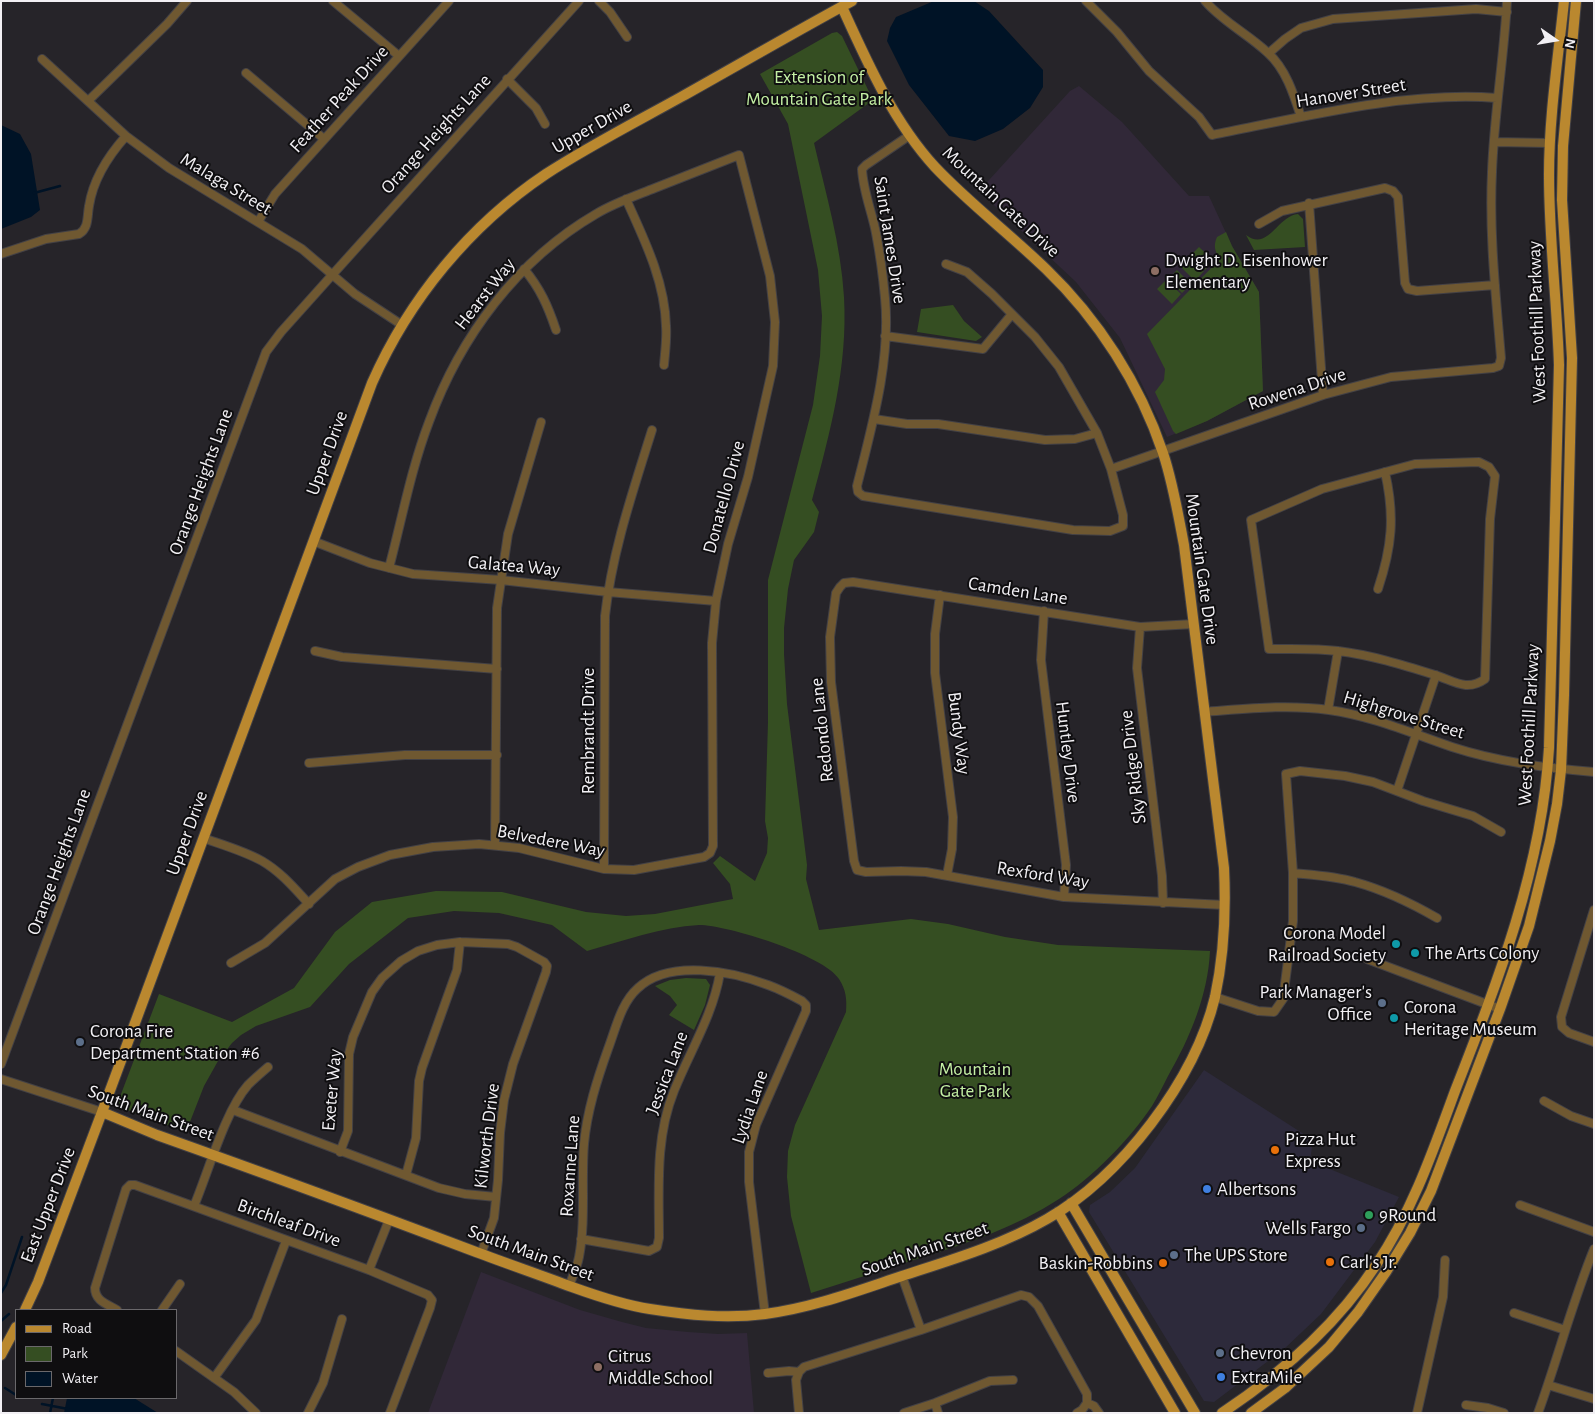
<!DOCTYPE html>
<style>
body{margin:0}
#map{position:relative;width:1595px;height:1414px;overflow:hidden;background:#262429;font-family:"Alegreya Sans",sans-serif}
canvas{display:block}
.frame{position:absolute;inset:0;border:2px solid #f2f0f4;pointer-events:none}
.legend{position:absolute;left:15px;top:1309px;width:162px;height:90px;box-sizing:border-box;background:#0f0e10;border:1px solid #6a686b;margin:0;padding:6px 9px;list-style:none;font-size:15px;color:#f2f0f4}
.legend li{display:flex;align-items:center;gap:10px;height:25px}
.legend b{width:25px;border:1px solid #6a686b}
.north{position:absolute;left:1530px;top:15px;width:50px;height:50px;-webkit-text-stroke:4px #0f0e10;paint-order:stroke;rotate:103deg;font-size:14px;font-weight:700;line-height:20px;text-align:center;color:#f2f0f4}
.north::after{content:'';display:block;margin:auto;width:18px;height:22px;background:#f2f0f4;clip-path:polygon(50% 0,100% 100%,50% 72%,0 100%)}
</style>
<div id="map">
<canvas width="1595" height="1414"></canvas>
<div class="frame"></div>
<ul class="legend">
<li><b style="height:6px;background:#ba882f"></b>Road</li>
<li><b style="height:14px;background:#354e22"></b>Park</li>
<li><b style="height:14px;background:#001326"></b>Water</li>
</ul>
<div class="north">N</div>
</div>
<script>
const ctx = document.querySelector('canvas').getContext('2d');
ctx.lineJoin = 'round';
function paint(path, color) { ctx.fillStyle = color; ctx.fill(path, 'evenodd'); }
function strokePath(path, color, width, dash) { ctx.strokeStyle = color; ctx.lineWidth = width; ctx.lineCap = dash ? 'butt' : 'round'; ctx.setLineDash(dash || []); ctx.stroke(path); }
function write(font, color, halo, rows, align = 'center') {
  ctx.font = font + ' "Alegreya Sans",sans-serif'; ctx.lineWidth = 4; ctx.setLineDash([]); ctx.textBaseline = 'middle'; ctx.strokeStyle = halo; ctx.fillStyle = color; for (const [text, x, y, turn = 0] of rows) {
    ctx.save(); ctx.translate(x, y); ctx.rotate((+turn || 0) * Math.PI / 180); ctx.textAlign = isNaN(turn) ? turn : align; if (halo) ctx.strokeText(text, 0, 0); ctx.fillText(text, 0, 0); ctx.restore();
  }
}
const commercial = new Path2D(`
 M1204,1070l109,70 -3,21 89,36 -24,45 -54,72 -37,35 -70,53 -10,-1 -115,-189 1,-7 20,-13 25,-24z`);
const education = new Path2D(`
 M1079,86l43,36 67,74h20l23,50 27,46 4,99 -56,30 -40,16 -47,-99 -44,-56 -97,-91 91,-100z
 M481,1272l99,38 42,12 24,6 42,4 30,2 29,-1 7,80h-326z`);
const green = new Path2D(`
 M837,32l5,4 31,64 -59,43c12,51 27,102 30,154 4,70 -14,136 -32,203l7,12 -5,20 -20,28 -6,29 -4,39v26l3,50 20,161 -1,14 13,51 92,-11 37,5 57,13 53,8 152,6c-2,44 -20,87 -42,125 -5,10 -10,20 -16,30 -21,32 -61,73 -93,93 -43,28 -91,44 -139,59 -36,12 -72,23 -109,35l-20,-77 -4,-39 1,-26 7,-26 51,-113c1,-13 0,-22 -7,-33 -15,-24 -112,-54 -140,-54 -38,2 -76,16 -112,26l-35,-26 -53,-12 -45,-2 -46,7 -59,46 -39,43 -54,19 -15,9 -9,8 -14,18 -14,25 -18,46 -64,-24 -4,-6 41,-108 73,28 62,-34 41,-56 37,-30 64,-11 66,1 84,20 40,4 29,-2 78,-15 -3,-15 -17,-21 7,-7 35,25 12,-28 1,-15 -3,-17 3,-99v-142l45,-175 7,-49 2,-40 -4,-46 -30,-146 -28,-50 72,-41z
 M1298,214l5,5 2,28 -51,3 -8,-15c22,17 31,-19 52,-21z
 M1226,232l6,14 27,46 4,99 -56,30 -31,13 -3,-3 -18,-39 9,-12 1,-11 -18,-35 73,-75c-5,-7 -7,-13 -3,-22z
 M1199,247l15,14 -9,9 -15,-14z
 M1189,257l15,14 -9,10 -15,-15z
 M1177,270l14,14 -9,9 -14,-14z
 M1166,280l15,14 -9,10 -15,-15z
 M953,305l11,16 18,16 -6,4 -59,-9 4,-23z
 M686,978l20,1 4,6 -5,20 -11,25 -25,-15 8,-10 -7,-9 -15,-10 15,-6z`);
const water = new Path2D(`
 M934,1h40l15,10 54,59v17l-13,21 -27,21 -28,12 -26,-5 -40,-51 -22,-44 3,-13 6,-11z
 M1,125l19,9 11,20 9,56 -9,7 -30,12z
 M67,1398h67l24,15h-94z`);
const stream = new Path2D(`
 M34,193l26,-7
 M1,1293l5,-8 16,-48
 M1,1321l8,-7
 M5,1388l11,7
 M42,1404l26,5
 M50,1413l3,-15`);
const minor = new Path2D(`
 M333,1l66,55
 M599,1l11,11 17,25
 M1086,1l31,31 32,39 50,46 13,18c91,-18 193,-44 285,-37
 M1205,1c18,21 43,33 63,52 18,16 26,42 33,64
 M1269,53l16,-14 16,-11 32,-9 143,-10 31,3
 M42,59l84,77 43,32 133,81 53,45 47,31
 M246,73l78,66
 M507,79l29,29 9,16
 M88,101l79,-77 20,-23
 M910,135l-44,30 -4,4c1,22 10,43 14,64 4,21 7,43 9,65 6,62 -13,128 -28,188l1,6 5,4 210,34 37,1 13,-5v-11l-12,-46 -14,-36 -38,-66 -24,-30 -43,-43 -25,-22 -21,-8
 M1494,142l56,1
 M626,199c18,40 39,82 40,127 1,13 -1,26 -2,39
 M1309,203l14,192
 M258,222l17,-28 174,-193
 M1259,224l23,-13 103,-23 8,3 5,6 7,86 3,6 9,2 78,-6
 M1,254l45,-15 33,-5c10,-6 8,-17 10,-28 4,-26 20,-51 37,-70
 M524,269c16,19 24,37 32,61
 M885,336l98,13 29,-35
 M874,419l33,5h31l107,16 30,-1 22,-6
 M1479,462l10,5 6,9 -5,43 -5,160c-18,13 -31,2 -50,-4 -32,-10 -64,-20 -97,-24 -23,-3 -46,-2 -69,-2l-18,-129 71,-31 93,-25z
 M1111,469l212,-74 68,-18 102,-9 6,-2 2,-8c-5,-61 -12,-124 -9,-186 2,-57 12,-114 15,-171
 M313,541l57,22 43,11 88,6 107,12 108,9
 M1378,589c14,-42 17,-73 7,-117
 M940,595l-5,39v39l18,144 -1,32 -5,26
 M1044,611l-3,49 25,205 -2,32
 M1194,624l-54,3 -287,-45 -9,1 -4,4 -4,6 -6,44 1,45 23,179 3,9 9,2 35,-1 25,1 138,25 161,8
 M1140,627l-3,41 25,208 1,27
 M315,651l27,6 155,12
 M1328,710l10,-59
 M1204,712c41,-3 83,-8 125,-2 43,6 82,23 123,37 46,15 94,21 142,25
 M309,763l96,-8h92
 M1397,791l39,-116
 M203,838c20,7 41,13 59,23 19,11 33,28 47,43
 M495,845l2,-237 11,-74 33,-112
 M604,869l1,-253c7,-64 28,-125 47,-186
 M1293,873c21,2 42,3 62,9 29,8 56,21 82,36
 M1594,910l-33,107 1,10 7,6 25,9
 M1367,959l133,50
 M231,963l34,-20 70,-64 23,-12 32,-12 43,-8 46,-3 40,4 85,21 30,1 70,-13 6,-4 3,-7 -1,-203 4,-42 12,-57 20,-67 25,-111 2,-44 -5,-46 -31,-121c-28,11 -56,22 -84,33 -20,8 -41,15 -59,26 -79,46 -136,123 -167,208 -18,47 -27,97 -40,146
 M1215,997l43,14 16,1 9,-13 10,-78v-48l-7,-99 14,-3 45,5 28,6 50,19 50,15 28,16
 M1,1064l265,-712 15,-20 52,-58 246,-273
 M1,1079l101,33
 M1544,1101l27,15 23,8
 M233,1110l206,78 26,6 31,3
 M340,1152l8,-21 1,-77 4,-17 19,-45 10,-14 19,-17 17,-10 19,-6 23,-3 48,2 9,3 27,15 3,4 -1,6 -33,92 -9,36 -4,33 -2,47 -4,38 -13,36
 M406,1175l10,-37 3,-57 3,-13 35,-98 3,-28
 M1520,1205l74,27
 M194,1206c14,-33 31,-95 54,-121 6,-6 13,-12 20,-18
 M581,1239l68,12 8,-4 2,-9c0,-50 -4,-100 15,-147 16,-40 39,-76 46,-118
 M369,1270l20,-50
 M902,1276l19,54
 M569,1286c4,-10 8,-19 10,-29 7,-37 2,-76 5,-113 3,-33 13,-64 24,-95 8,-21 13,-46 30,-61 31,-29 93,-17 130,-3 11,4 23,10 34,16l4,4v6l-50,114 -7,27v30l16,132
 M117,1310c-10,-6 -22,-9 -22,-22l31,-99 4,-4h5l234,85 59,25 4,5 -2,8 -40,105
 M162,1310l18,-26
 M1514,1313l51,17
 M176,1351l58,41 22,21
 M799,1372l-3,8 3,33
 M768,1373l21,-2 10,1 5,-5 117,-37 100,-35 8,2 9,9 49,88v9l7,3 5,7
 M214,1378l42,-58 30,-79
 M1548,1385l46,14
 M935,1403l3,10
 M1466,1405l22,3 16,5
 M308,1413l15,-30 19,-64
 M904,1413l31,-10 55,-22 23,-1
 M1077,1413l5,-3 5,-7
 M1417,1413l26,-116 2,-37
 M1538,1413c20,-55 34,-110 56,-164`);
const major = new Path2D(`
 M102,1112l55,23c107,38 213,77 319,117 32,12 64,23 96,35 25,9 51,18 78,22 38,6 76,10 115,5 47,-6 92,-23 137,-38 49,-16 100,-31 145,-57 74,-42 148,-139 168,-222 9,-42 11,-87 9,-129l-40,-323c-6,-31 -11,-62 -21,-92 -23,-69 -65,-134 -117,-184 -36,-35 -77,-66 -111,-102 -42,-46 -68,-105 -93,-160
 M1071,1203l124,210
 M1058,1212l117,201
 M25,1310l13,-28 64,-170 270,-729c37,-84 98,-158 174,-209 43,-28 90,-52 135,-77 57,-32 114,-65 171,-96
 M1,1355l15,-28
 M1222,1413c60,-40 114,-87 154,-148 36,-53 57,-114 79,-174 43,-110 87,-223 94,-343l10,-383c-2,-63 -10,-126 -10,-190 0,-58 9,-116 15,-174
 M1251,1413l34,-25 44,-41 29,-35 28,-40 24,-39 21,-42 69,-182 29,-83 21,-85 7,-37 4,-34 3,-75 8,-337 -10,-158 1,-54 13,-145`);
const markers = [
 [1155,271,5,"#8d6e63"],
 [1396,944,5,"#0f9aa8"],
 [1415,953,5,"#0f9aa8"],
 [1382,1003,5,"#5c6f8a"],
 [1394,1018,5,"#0f9aa8"],
 [80,1042,5,"#5c6f8a"],
 [1275,1150,5,"#e8710a"],
 [1207,1189,5,"#3f7fe0"],
 [1369,1215,5,"#2e9e5b"],
 [1361,1228,5,"#5c6f8a"],
 [1174,1255,5,"#5c6f8a"],
 [1330,1262,5,"#e8710a"],
 [1163,1263,5,"#e8710a"],
 [1220,1353,5,"#5c6f8a"],
 [598,1367,5,"#8d6e63"],
 [1221,1377,5,"#3f7fe0"]
];
const parkNames = [
 ["Extension of",819,77],
 ["Mountain Gate Park",819,99],
 ["Mountain",975,1069],
 ["Gate Park",975,1091]
];
const streetNames = [
 ["Hanover Street",1351,93,-9],
 ["Feather Peak Drive",339,99,-48],
 ["Upper Drive",592,127,-30],
 ["Orange Heights Lane",436,134,-48],
 ["Malaga Street",226,184,31],
 ["Mountain Gate Drive",1001,202,43],
 ["Saint James Drive",890,240,81],
 ["Hearst Way",485,294,-52],
 ["West Foothill Parkway",1537,322,-92],
 ["Rowena Drive",1297,389,-18],
 ["Upper Drive",327,453,-70],
 ["Orange Heights Lane",201,482,-70],
 ["Donatello Drive",724,497,-75],
 ["Galatea Way",514,566,5],
 ["Mountain Gate Drive",1202,569,82],
 ["Camden Lane",1018,591,9],
 ["Highgrove Street",1404,715,17],
 ["West Foothill Parkway",1529,725,-87],
 ["Redondo Lane",822,730,-96],
 ["Rembrandt Drive",588,731,-90],
 ["Bundy Way",959,733,83],
 ["Huntley Drive",1068,752,83],
 ["Sky Ridge Drive",1133,767,-97],
 ["Upper Drive",187,833,-70],
 ["Belvedere Way",551,841,11],
 ["Orange Heights Lane",59,862,-70],
 ["Rexford Way",1043,875,9],
 ["Jessica Lane",667,1073,-69],
 ["Exeter Way",332,1090,-85],
 ["Lydia Lane",750,1107,-71],
 ["South Main Street",151,1113,20],
 ["Kilworth Drive",487,1136,-83],
 ["Roxanne Lane",570,1166,-86],
 ["East Upper Drive",48,1205,-69],
 ["Birchleaf Drive",289,1223,20],
 ["South Main Street",925,1249,-19],
 ["South Main Street",531,1253,20]
];
const poiNames = [
 ["Dwight D. Eisenhower",1165,260],
 ["Elementary",1165,282],
 ["Corona Model",1386,933,"right"],
 ["Railroad Society",1386,955,"right"],
 ["The Arts Colony",1425,953],
 ["Park Manager's",1372,992,"right"],
 ["Office",1372,1014,"right"],
 ["Corona",1404,1007],
 ["Heritage Museum",1404,1029],
 ["Corona Fire",90,1031],
 ["Department Station #6",90,1053],
 ["Pizza Hut",1285,1139],
 ["Express",1285,1161],
 ["Albertsons",1217,1189],
 ["9Round",1379,1215],
 ["Wells Fargo",1351,1228,"right"],
 ["The UPS Store",1184,1255],
 ["Carl's Jr.",1340,1262],
 ["Baskin-Robbins",1153,1263,"right"],
 ["Chevron",1230,1353],
 ["Citrus",608,1356],
 ["Middle School",608,1378],
 ["ExtraMile",1231,1377]
];
paint(commercial, '#2d2a3b');
paint(education, '#312838');
paint(green, '#354e22');
paint(water, '#001326');
strokePath(stream, '#001326', 2.5);
strokePath(minor, '#434145', 10);
strokePath(major, '#434145', 12);
strokePath(minor, '#6f5831', 8);
strokePath(major, '#ba882f', 10);
for (const [x, y, r, color] of markers) { const dot = new Path2D(); dot.arc(x, y, r, 0, 2 * Math.PI); ctx.fillStyle = color; ctx.fill(dot); strokePath(dot, '#0f0e10', 2); }
write('19px', '#c4f0a4', '#0f0e10', parkNames);
write('19px', '#f2f0f4', '#0f0e10', streetNames);
write('19px', '#f2f0f4', '#0f0e10', poiNames, 'left');
</script>
